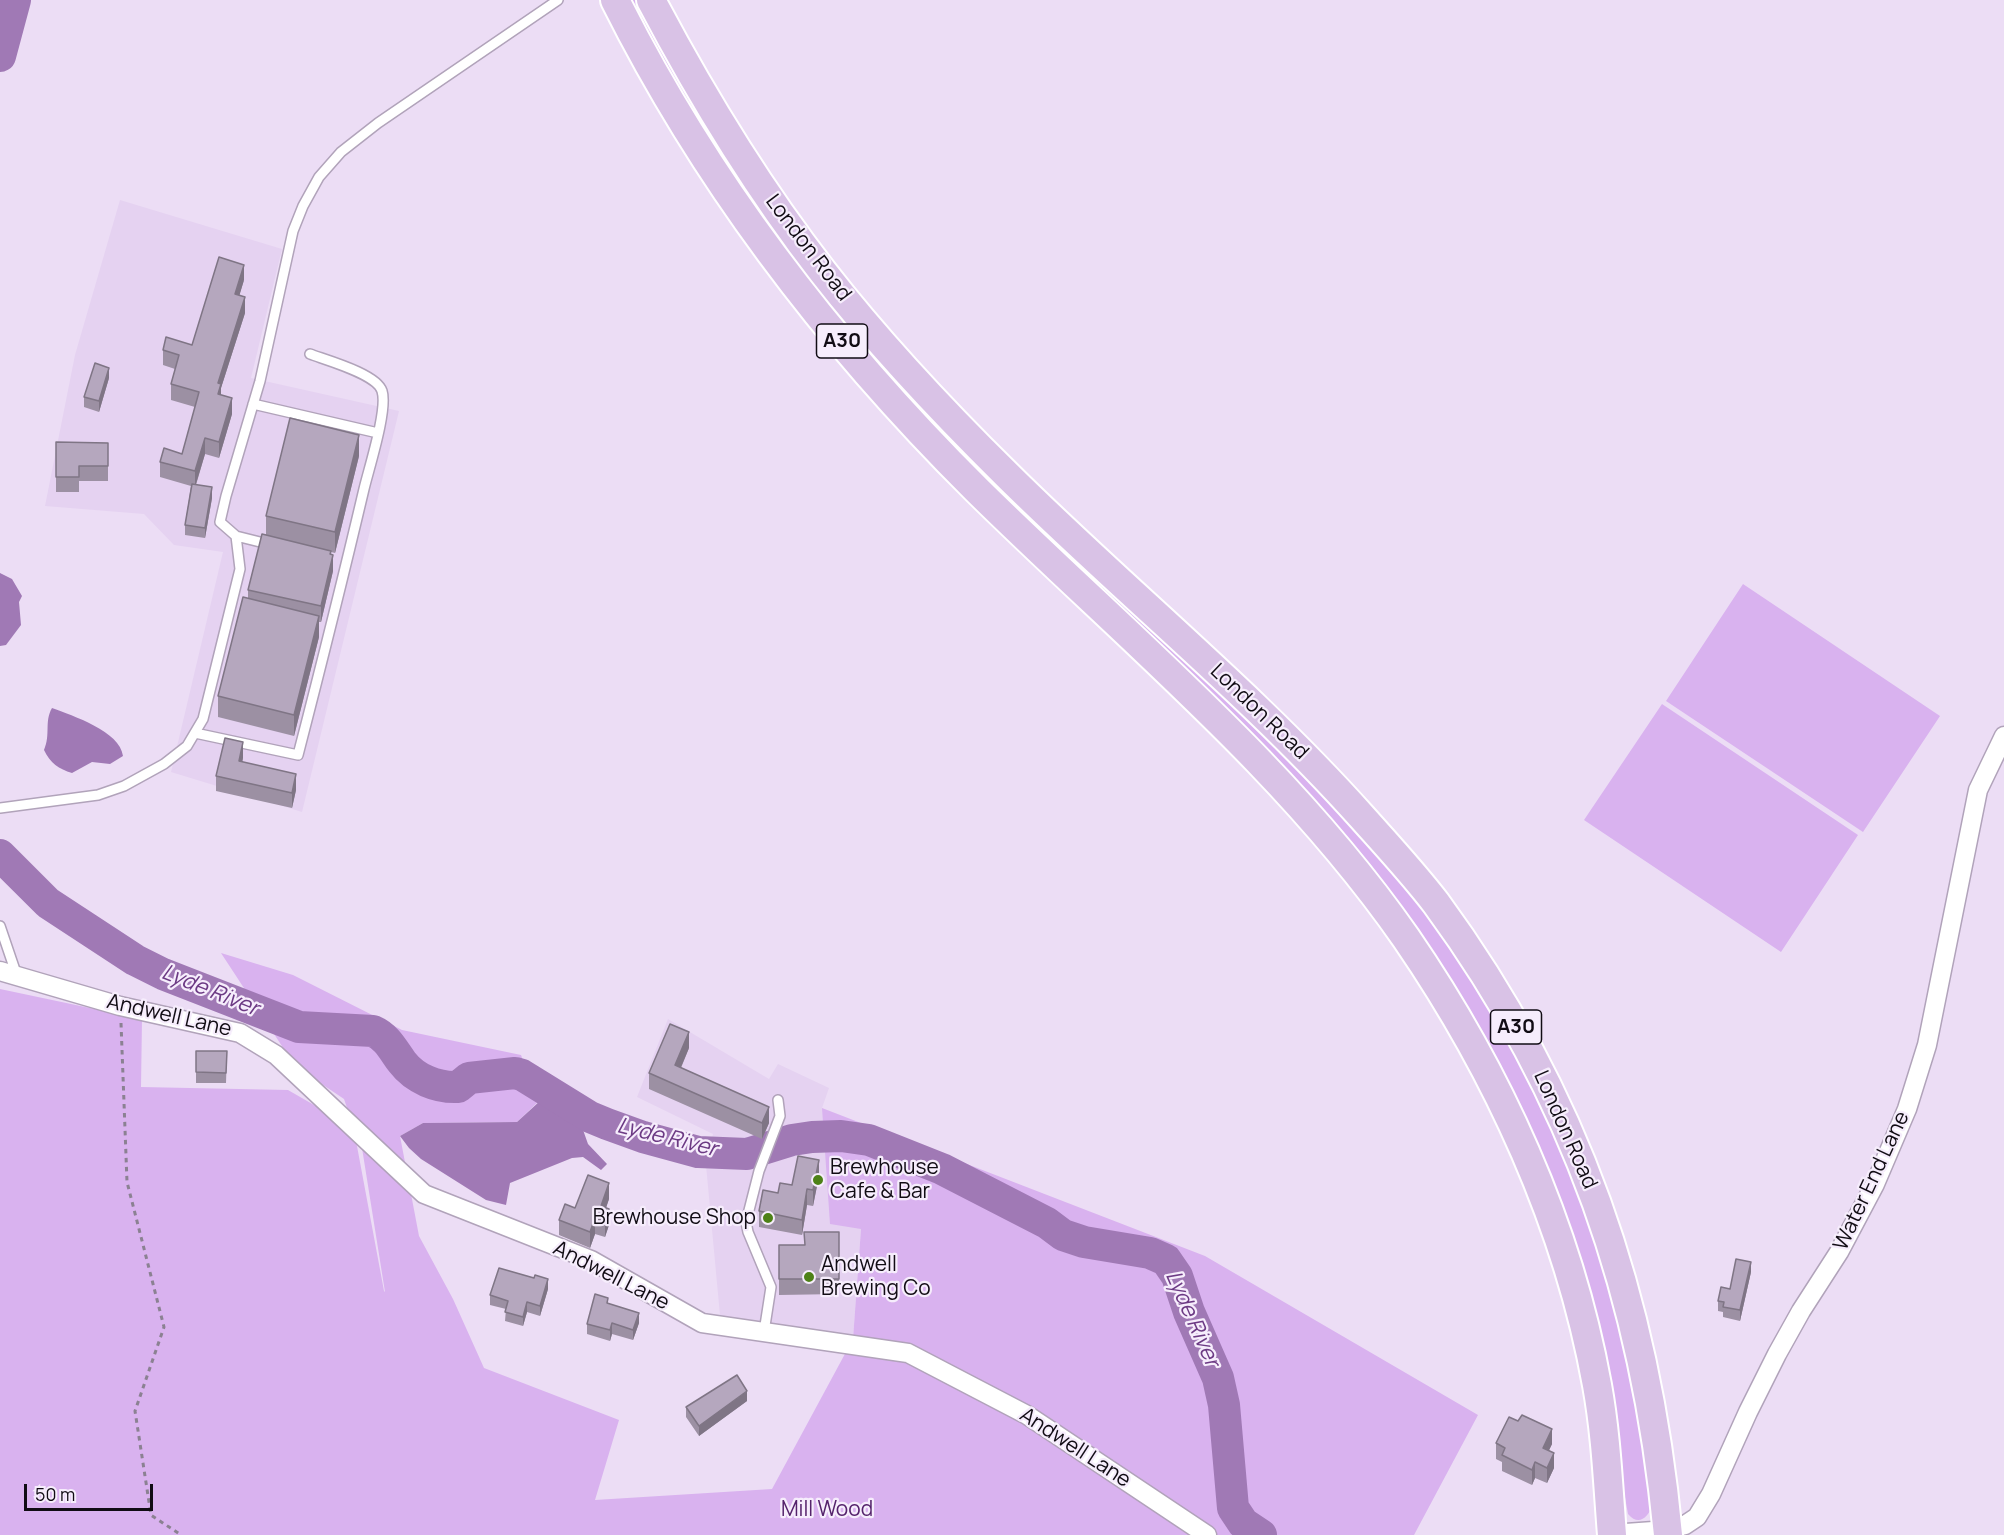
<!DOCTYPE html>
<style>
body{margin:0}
#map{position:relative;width:2004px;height:1535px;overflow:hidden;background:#ecddf5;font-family:Manrope,sans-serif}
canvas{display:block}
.scale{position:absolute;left:24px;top:1484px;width:129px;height:27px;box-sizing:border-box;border:3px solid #110c14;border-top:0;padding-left:8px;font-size:18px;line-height:21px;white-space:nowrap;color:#110c14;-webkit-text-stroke:4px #f6edfc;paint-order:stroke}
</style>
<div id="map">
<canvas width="2004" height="1535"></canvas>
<div class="scale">50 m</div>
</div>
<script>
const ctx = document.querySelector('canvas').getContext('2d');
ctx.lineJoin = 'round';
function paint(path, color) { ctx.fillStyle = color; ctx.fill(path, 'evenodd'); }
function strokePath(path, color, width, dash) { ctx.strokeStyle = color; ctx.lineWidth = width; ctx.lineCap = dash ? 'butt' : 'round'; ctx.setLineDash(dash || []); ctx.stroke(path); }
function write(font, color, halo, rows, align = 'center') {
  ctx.font = font + ' Manrope,sans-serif'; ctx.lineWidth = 4.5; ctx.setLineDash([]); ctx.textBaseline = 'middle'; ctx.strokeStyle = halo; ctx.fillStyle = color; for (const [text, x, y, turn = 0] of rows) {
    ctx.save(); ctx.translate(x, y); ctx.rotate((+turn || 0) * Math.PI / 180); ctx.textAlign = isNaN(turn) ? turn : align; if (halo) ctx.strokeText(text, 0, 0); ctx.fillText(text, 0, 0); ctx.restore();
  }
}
const built = new Path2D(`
 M120,200l162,49 -31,129 148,33 -97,401 -131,-40 52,-220 -49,-7 -30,-31 -99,-8 30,-151z
 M668,1019l101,60 9,-15 51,24 -7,20 39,121 -8,110 -132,-13 -15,-161 7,-31 -76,-37z`);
const green = new Path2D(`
 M624,0h16l133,219 475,494 156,169 54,74 41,66 36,69 38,87 33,93 32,134 15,100c-5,12 -14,22 -25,9l-34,-188 -165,-370 -514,-543 -157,-193z
 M1743,584l197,132 -77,116 -197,-131z
 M1662,704l196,131 -77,117 -197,-132z
 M221,953l72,22 109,55 119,25 17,47 -21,20 -94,1 -23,13 19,100 34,63 31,69 135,52 -24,80 177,-11 81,-150 8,-110 -31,-5 -8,-116 383,148 273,159 -64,120h-1414v-546l142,30 -1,68 147,3 66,38 -10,-29 -49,-33zM354,1130l8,18 23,144 -1,-1z`);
const water = new Path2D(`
 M0,573l12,6 10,17 -3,6 2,23 -15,20 -6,1z
 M52,708c21,8 68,23 71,48l-13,8 -18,-2 -20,11c-13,-4 -22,-10 -28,-23 7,-16 0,-28 8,-42z
 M540,1101l42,26 6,17 19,20 -6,6 -18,-13 -11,1 -62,25 -4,22 -20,-5 -65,-41 -12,-11 -9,-12 23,-13 94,-1z`);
const river = new Path2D(`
 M0,56l15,-56
 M0,855l48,48 87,57 28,14 136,53 74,4c14,6 20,19 29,31 13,17 35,26 56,25l11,-9 46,-5 7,2 68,42 17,7 36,13 55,15 49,2 45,-14 20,-3 29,-1 28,4 73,29 105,54 16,12 21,7 66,11 16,7 11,16 12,36 29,66 6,27 9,103 10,15 18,12`);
const path = new Path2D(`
 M121,1023l6,159 37,145 -29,84 16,104 30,20`);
const lane = new Path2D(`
 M253,404l125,29
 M236,536l36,9
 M195,733l103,22c23,-89 45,-177 66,-266 5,-21 24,-80 18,-98 -5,-17 -56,-31 -72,-37
 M0,808l98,-13 26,-9 40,-22 23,-18 16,-27 37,-150 -4,-33 -16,-14 6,-26 34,-115 33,-150 10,-25 16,-29 22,-25 37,-29 180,-123
 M0,926l17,50
 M764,1332l7,-45 -23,-55 -2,-10 13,-51 21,-55 -2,-16`);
const street = new Path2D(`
 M0,971l120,35 120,27 36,22 148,139 167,66 111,63 206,30 119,62 180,120
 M1612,1534l55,-4 18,-5 12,-8 14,-23 37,-82 29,-58 24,-43 38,-59 36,-68 32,-75 20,-64 51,-255 26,-54`);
const primary = new Path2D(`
 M615,0c91,182 218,347 362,490 147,145 310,277 429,448 92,134 162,287 191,447 9,49 11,100 15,150
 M651,0c50,95 106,187 172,272 56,72 119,139 184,203 117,116 245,219 355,342 25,28 51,56 74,86 141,192 210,397 232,632`);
const wall = new Path2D(`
 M244,280l-5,16 6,17 -24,75v7l11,19 -13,44 -14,-4 -9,31 16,13 -7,40 -20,-3v-10l6,-39 -31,-9v-15l22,-8 13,-47 -24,-7v-16l4,-15 -12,-4v-15l29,-5z
 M109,378l-10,34 -15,-5v-10z
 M56,442l52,1v38h-29v11h-23z
 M359,456l-24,97 -4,-1 2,19 -12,51h-2v15l-25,99 -76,-19v-21l30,-97v-9l18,-55v-19z
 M243,758l-1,4 54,28 -4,18 -76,-17v-15z
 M689,1048l-8,20 88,55 -7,16 -113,-50v-16z
 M196,1051h31l-1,32h-30z
 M819,1176l-6,30 -6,-1 -5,30 -43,-8v-16l33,-26z
 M609,1199l-3,9 3,17 -4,12 -10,-3 -5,14 -31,-13v-15l16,-12z
 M839,1232v62l-60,1v-50h25z
 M1751,1272l-11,49 -17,-4v-5l-5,-1v-10l12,-12z
 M548,1289l-8,27 -13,-4 -4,14 -18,-5 1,-12 -16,-4v-10z
 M608,1304l31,19 -6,17 -21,-6 -2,7 -23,-7v-10z
 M747,1401l-48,35 -13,-19v-10z
 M1496,1443l56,1 -3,6 5,18 -7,15 -12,-5 -3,7 -30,-14v-9l-6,-3z`);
const shadedWall = new Path2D(`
 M244,265v15l-9,30v-16z
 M245,297v16l-24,75v11l-3,11v-27z
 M109,368v10l-10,34v-11z
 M232,398v16l-13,44v-16z
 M359,435v21l-24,97v-21z
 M205,438v16l-10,33v-16z
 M212,487v11l-7,40v-10z
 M331,551v12l2,-8v16l-12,51v-16z
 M319,616v21l-25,99v-21z
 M243,742v16l-4,19v-16z
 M296,774v16l-4,18v-15z
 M689,1032v16l-14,33v-16z
 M769,1107v16l-7,16v-16z
 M819,1160v16l-6,30v-16z
 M609,1183v16l-8,23v-16z
 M807,1189v16l-5,30v-15z
 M609,1209v16l-4,12v-15z
 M595,1218v16l-5,14v-16z
 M1751,1262v10l-11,49v-11z
 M548,1279v10l-8,27v-10z
 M527,1302v10l-4,14v-9z
 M639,1313v10l-6,17v-10z
 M612,1323v11l-2,7v-11z
 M747,1391v10l-48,35v-10z
 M1552,1429v15l-9,19v-15z
 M1554,1453v15l-7,15v-15z
 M1535,1462v16l-3,7v-15z`);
const building = new Path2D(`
 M219,257l25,8 -9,29 10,3 -27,86 3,1 -3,10 14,4 -13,44 -14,-4 -10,33 -35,-9 4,-14 18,6 17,-62 -28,-8 8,-29 -16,-5 3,-13 26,8z
 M95,363l14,5 -10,33 -15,-4z
 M290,418l69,17 -24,97 -69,-16z
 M56,442l52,1v23h-29v11h-23z
 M192,484l20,3 -7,41 -20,-3z
 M262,534l69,17 -1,3 3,1 -12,51 -73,-16z
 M243,597l76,19 -25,99 -76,-19z
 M225,738l18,4 -4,19 57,13 -4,19 -76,-17z
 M670,1024l19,8 -14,33 94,42 -7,16 -113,-50z
 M196,1051h31l-1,22 -30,-1z
 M798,1156l21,4 -6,30 -6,-1 -5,31 -43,-9 4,-21 15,3 2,-10 12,2z
 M588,1175l21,8 -8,23 8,3 -4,13 -10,-4 -5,14 -31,-12 6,-16 10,4z
 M804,1232h35v47h-60v-34h26z
 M1736,1259l15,3 -11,48 -17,-3 1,-5 -6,-1 3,-14 9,2z
 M499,1268l35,10 1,-3 13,4 -8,27 -13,-4 -4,15 -18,-5 3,-11 -18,-6z
 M595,1294l13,4 -1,5 32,10 -6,17 -21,-7 -2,7 -23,-6z
 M737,1375l10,16 -48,35 -13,-19z
 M1522,1415l30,14 -9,19 11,5 -7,15 -12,-6 -3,8 -30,-15 3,-7 -9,-5 13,-26 9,4z`);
const markers = [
 [818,1180,6,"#4d8117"],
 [768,1218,6,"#4d8117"],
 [809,1277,6,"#4d8117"]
];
const shields = [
 [842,341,51],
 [1516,1027,51]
];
const shieldNames = [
 ["A30",842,341],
 ["A30",1516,1027]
];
const streetNames = [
 ["London Road",808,248,53],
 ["London Road",1259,712,44],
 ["Andwell Lane",169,1016,13],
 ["London Road",1565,1130,66],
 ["Water End Lane",1872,1181,-65],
 ["Andwell Lane",611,1276,27],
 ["Andwell Lane",1075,1448,33]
];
const poiNames = [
 ["Brewhouse",830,1168],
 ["Cafe & Bar",830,1192],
 ["Brewhouse Shop",756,1218,"right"],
 ["Andwell",821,1265],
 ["Brewing Co",821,1289]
];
const parkNames = [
 ["Mill Wood",827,1510]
];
const waterNames = [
 ["Lyde River",210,991,22],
 ["Lyde River",667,1138,14],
 ["Lyde River",1192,1319,66]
];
paint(built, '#e5d2f1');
paint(green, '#d9b2ef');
paint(water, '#a079b5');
strokePath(river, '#a079b5', 32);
strokePath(lane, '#b1a3ba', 12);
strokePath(street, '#b1a3ba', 21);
strokePath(primary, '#fff', 32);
strokePath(path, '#8b8192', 3, [4.5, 4.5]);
strokePath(lane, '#fff', 9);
strokePath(street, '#fff', 18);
strokePath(primary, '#d9c2e6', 28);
paint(wall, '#9c90a3');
paint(shadedWall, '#7f7585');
paint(building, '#b5a7be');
strokePath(building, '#7f7585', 1.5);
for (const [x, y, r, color] of markers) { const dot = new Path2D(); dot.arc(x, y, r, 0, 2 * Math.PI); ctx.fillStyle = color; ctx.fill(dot); strokePath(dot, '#f6edfc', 2); }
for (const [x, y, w] of shields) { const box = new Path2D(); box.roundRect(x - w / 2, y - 17, w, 34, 4.5); ctx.fillStyle = '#f6edfc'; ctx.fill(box); strokePath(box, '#110c14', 1.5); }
write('bold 20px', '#110c14', null, shieldNames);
write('21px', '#110c14', '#f6edfc', streetNames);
write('21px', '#110c14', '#f6edfc', poiNames, 'left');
write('21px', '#55236c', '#f6edfc', parkNames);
write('italic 22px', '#6c3a84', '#f6edfc', waterNames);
</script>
